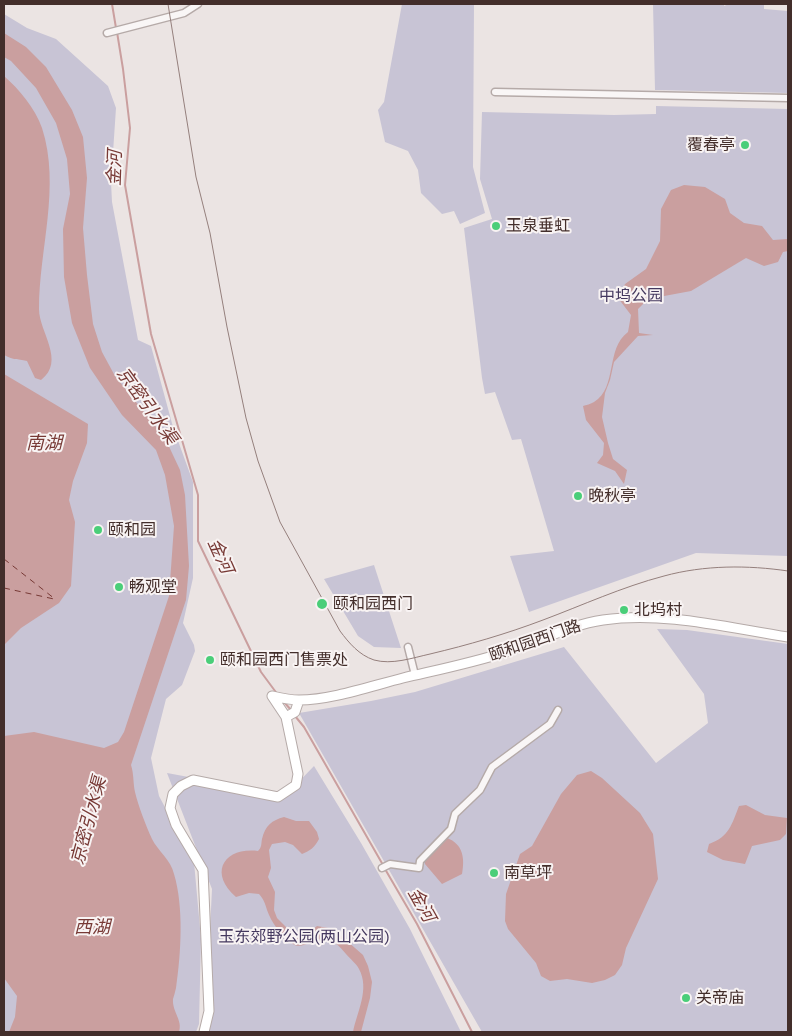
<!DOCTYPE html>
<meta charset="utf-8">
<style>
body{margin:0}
#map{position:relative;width:792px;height:1036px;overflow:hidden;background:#ebe4e3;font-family:"Work Sans",sans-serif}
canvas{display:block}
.frame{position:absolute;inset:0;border:5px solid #432e2b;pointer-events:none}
</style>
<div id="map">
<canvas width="792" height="1036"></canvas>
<div class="frame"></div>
</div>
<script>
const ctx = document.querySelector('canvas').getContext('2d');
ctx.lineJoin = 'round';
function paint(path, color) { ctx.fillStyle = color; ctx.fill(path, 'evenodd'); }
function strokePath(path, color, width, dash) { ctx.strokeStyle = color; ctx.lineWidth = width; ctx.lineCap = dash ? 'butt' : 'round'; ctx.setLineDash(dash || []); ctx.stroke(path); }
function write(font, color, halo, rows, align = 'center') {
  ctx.font = font + ' "Work Sans","Noto Sans SC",sans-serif'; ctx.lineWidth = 4; ctx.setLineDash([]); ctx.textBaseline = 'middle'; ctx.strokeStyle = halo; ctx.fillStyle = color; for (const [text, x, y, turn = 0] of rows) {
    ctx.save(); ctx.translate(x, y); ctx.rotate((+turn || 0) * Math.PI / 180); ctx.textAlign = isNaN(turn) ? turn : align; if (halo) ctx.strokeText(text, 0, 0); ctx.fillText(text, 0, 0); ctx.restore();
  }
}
const green = new Path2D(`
 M402,4h89h-17l-1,163 12,46 -25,11 -6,-13 -12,3 -21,-21 -3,-23 -10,-19 -23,-9 -7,-32 6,-8z
 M653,4h71v2l5,-2h35v5l24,2v82l-133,-3z
 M4,14l23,14 29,11 52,47 8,22 -5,74 1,20 26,138 13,6 22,81 20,55v96l-10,45 11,22 1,6 -13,34 -16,14 -15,59 8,38 35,66 7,77 -2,85 -3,8h-192z
 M656,106l132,3v447l-92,-3 -167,59 -19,-56 44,-5 -33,-112 -9,1 -17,-48 -10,2 -3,-16 -18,-150 28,-9 -12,-40 2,-67 132,3 42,-1z
 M374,565l27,83 -27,-1 -16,-11 -34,-57z
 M657,629l30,1 101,14v388h-306l-183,-319 72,-12 44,-9 149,-45 92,116 52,-40 -4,-29z
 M314,766l47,77 49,86 51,103h-256l7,-143 -45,-116 119,22z`);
const water = new Path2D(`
 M4,33l22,14 20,20 26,43 11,27 4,41 -4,50 4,47 6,49 9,28 13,24 50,62 15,32 5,25 4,71 -3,34 -55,165c3,9 2,18 4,27 3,13 11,34 17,47 6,12 19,21 22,35 10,33 7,80 2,114 -1,4 -2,8 -3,11 -1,13 10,21 6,33h-170l6,-15 2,-21 -13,-18v-242l30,-4 70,16 14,-6 6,-10 45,-136 5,-70 -9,-51 -9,-25 -34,-35 -32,-47 -18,-45 -8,-46 -1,-48 7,-35 -3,-35 -11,-36 -20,-35 -25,-27 -7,-4z
 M4,76c15,13 31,32 38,52 19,59 -3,121 -3,181 0,23 27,52 2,71l-6,-2 -8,-17c-11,-3 -12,0 -23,-6z
 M684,185l21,2 20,12 5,14 14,10 18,3 11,14 15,-1v12l-5,1 -5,10 -14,4 -18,-8 -55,33 -43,8 -10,10 1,24 14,2 -15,1 -24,26 -4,18 -5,13 -3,24 6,26 5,16 14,11 -3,14 -9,-13 -18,-8 6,-8 1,-12 -18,-23 -3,-14c3,-1 8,-2 11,-4 24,-15 11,-53 34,-70l3,-17 -13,-17 7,-14 21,-15 14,-28 1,-32 10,-19z
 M4,374l84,50 -1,19 -14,38 -4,19 6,22 -4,64 -12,17 -38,25 -17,17z
 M591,771l11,7 38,35 13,21 5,45 -32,69 -4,17 -7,10 -10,5 -13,3 -25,-4 -17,2 -9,-5 -5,-13 -28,-34 -3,-8 1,-27 14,-40 12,-8 29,-52 16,-19z
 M746,805l19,10 22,3 -1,16 -6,6 -28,6 -7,18 -22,-4 -16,-8 2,-8c20,-7 23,-20 30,-38z
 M284,817l12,4h13l8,11 2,7c-4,8 -9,12 -17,15l-9,-9 -8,-3 -13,2 -3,6 2,18 -3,9 7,15 -1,18 3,8 19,19h7l14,-11 11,2 11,6 24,21 5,11 4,16 -2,16 -9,34h-8c4,-20 17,-43 6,-63 -3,-6 -9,-10 -13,-15 -7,-8 -12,-15 -24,-15 -10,0 -20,11 -29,5 -11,-7 -22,-22 -26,-34 -2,-7 -3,-10 -8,-16l-10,-1 -13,4c-28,-24 -12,-50 22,-46 4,-4 3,-7 4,-12 3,-13 10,-19 22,-22z
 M447,838c16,6 18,20 15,36l-20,10 -17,-20v-5z`);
const stream = new Path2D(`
 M112,4l4,24
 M117,32l6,37 7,59 -5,57 26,149 47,161v46l63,131 17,23
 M284,702l7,8
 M295,716l9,11 79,138
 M385,869l32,55 55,108`);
const ferry = new Path2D(`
 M4,559l51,40
 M4,588l50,11`);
const street = new Path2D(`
 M107,33l77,-20 14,-9
 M495,92l293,6
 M408,647l7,28
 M382,868l8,-4 29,4 1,-7 31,-32 4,-15 25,-24 12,-23 58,-43 8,-14`);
const secondary = new Path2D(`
 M272,696c9,2 18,4 27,4 32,0 72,-14 104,-22 34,-8 69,-15 103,-26 33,-10 63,-27 97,-32 61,-9 125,8 185,17
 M286,717l9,-5 4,-12
 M204,1032l5,-21 -6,-141 -27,-45 -6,-17 3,-14 8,-8 12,-6 85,17 18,-12 2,-11 -12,-57 -14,-21`);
const tram = new Path2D(`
 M168,4l28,173 14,56 17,94 19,91 12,43 22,61 60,109c9,12 19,24 34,29 18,5 38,-2 56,-6 38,-9 76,-20 113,-34 40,-15 79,-33 121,-44 40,-11 84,-11 124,-5`);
const markers = [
 [745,145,5,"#4ace79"],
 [496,226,5,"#4ace79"],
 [578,496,5,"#4ace79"],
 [98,530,5,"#4ace79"],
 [119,587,5,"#4ace79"],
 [322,604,6,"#4ace79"],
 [624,610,5,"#4ace79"],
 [210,660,5,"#4ace79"],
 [494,873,5,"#4ace79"],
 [686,998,5,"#4ace79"]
];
const poiNames = [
 ["覆春亭",735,145,"right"],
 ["玉泉垂虹",506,226],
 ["晚秋亭",588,496],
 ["颐和园",108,530],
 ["畅观堂",129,587],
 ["颐和园西门",333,604],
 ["北坞村",634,610],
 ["颐和园西门售票处",220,660],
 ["南草坪",504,873],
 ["关帝庙",696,998]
];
const parkNames = [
 ["中坞公园",631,296],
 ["玉东郊野公园(两山公园)",304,937]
];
const streetNames = [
 ["颐和园西门路",535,641,-19]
];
const waterNames = [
 ["金河",115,168,-88],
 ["京密引水渠",147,406,54],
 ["南湖",44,444],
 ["金河",220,556,66],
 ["京密引水渠",89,821,-75],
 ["金河",421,905,61],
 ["西湖",92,928]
];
paint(green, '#c8c4d5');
paint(water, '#ca9f9f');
strokePath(stream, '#ca9f9f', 2);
strokePath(ferry, '#773935', 1, [6, 5]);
strokePath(street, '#b5aaa8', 9);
strokePath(secondary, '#b5aaa8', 11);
strokePath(street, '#f9f6f6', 6);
strokePath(secondary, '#fff', 9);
strokePath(tram, '#947f7c', 1);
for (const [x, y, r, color] of markers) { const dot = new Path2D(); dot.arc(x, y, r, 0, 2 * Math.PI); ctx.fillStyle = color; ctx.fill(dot); strokePath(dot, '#f8f3f3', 2); }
write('16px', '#432e2b', '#f8f3f3', poiNames, 'left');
write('16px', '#44385f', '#f8f3f3', parkNames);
write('16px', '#432e2b', '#f8f3f3', streetNames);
write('italic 18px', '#773935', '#f8f3f3', waterNames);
</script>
